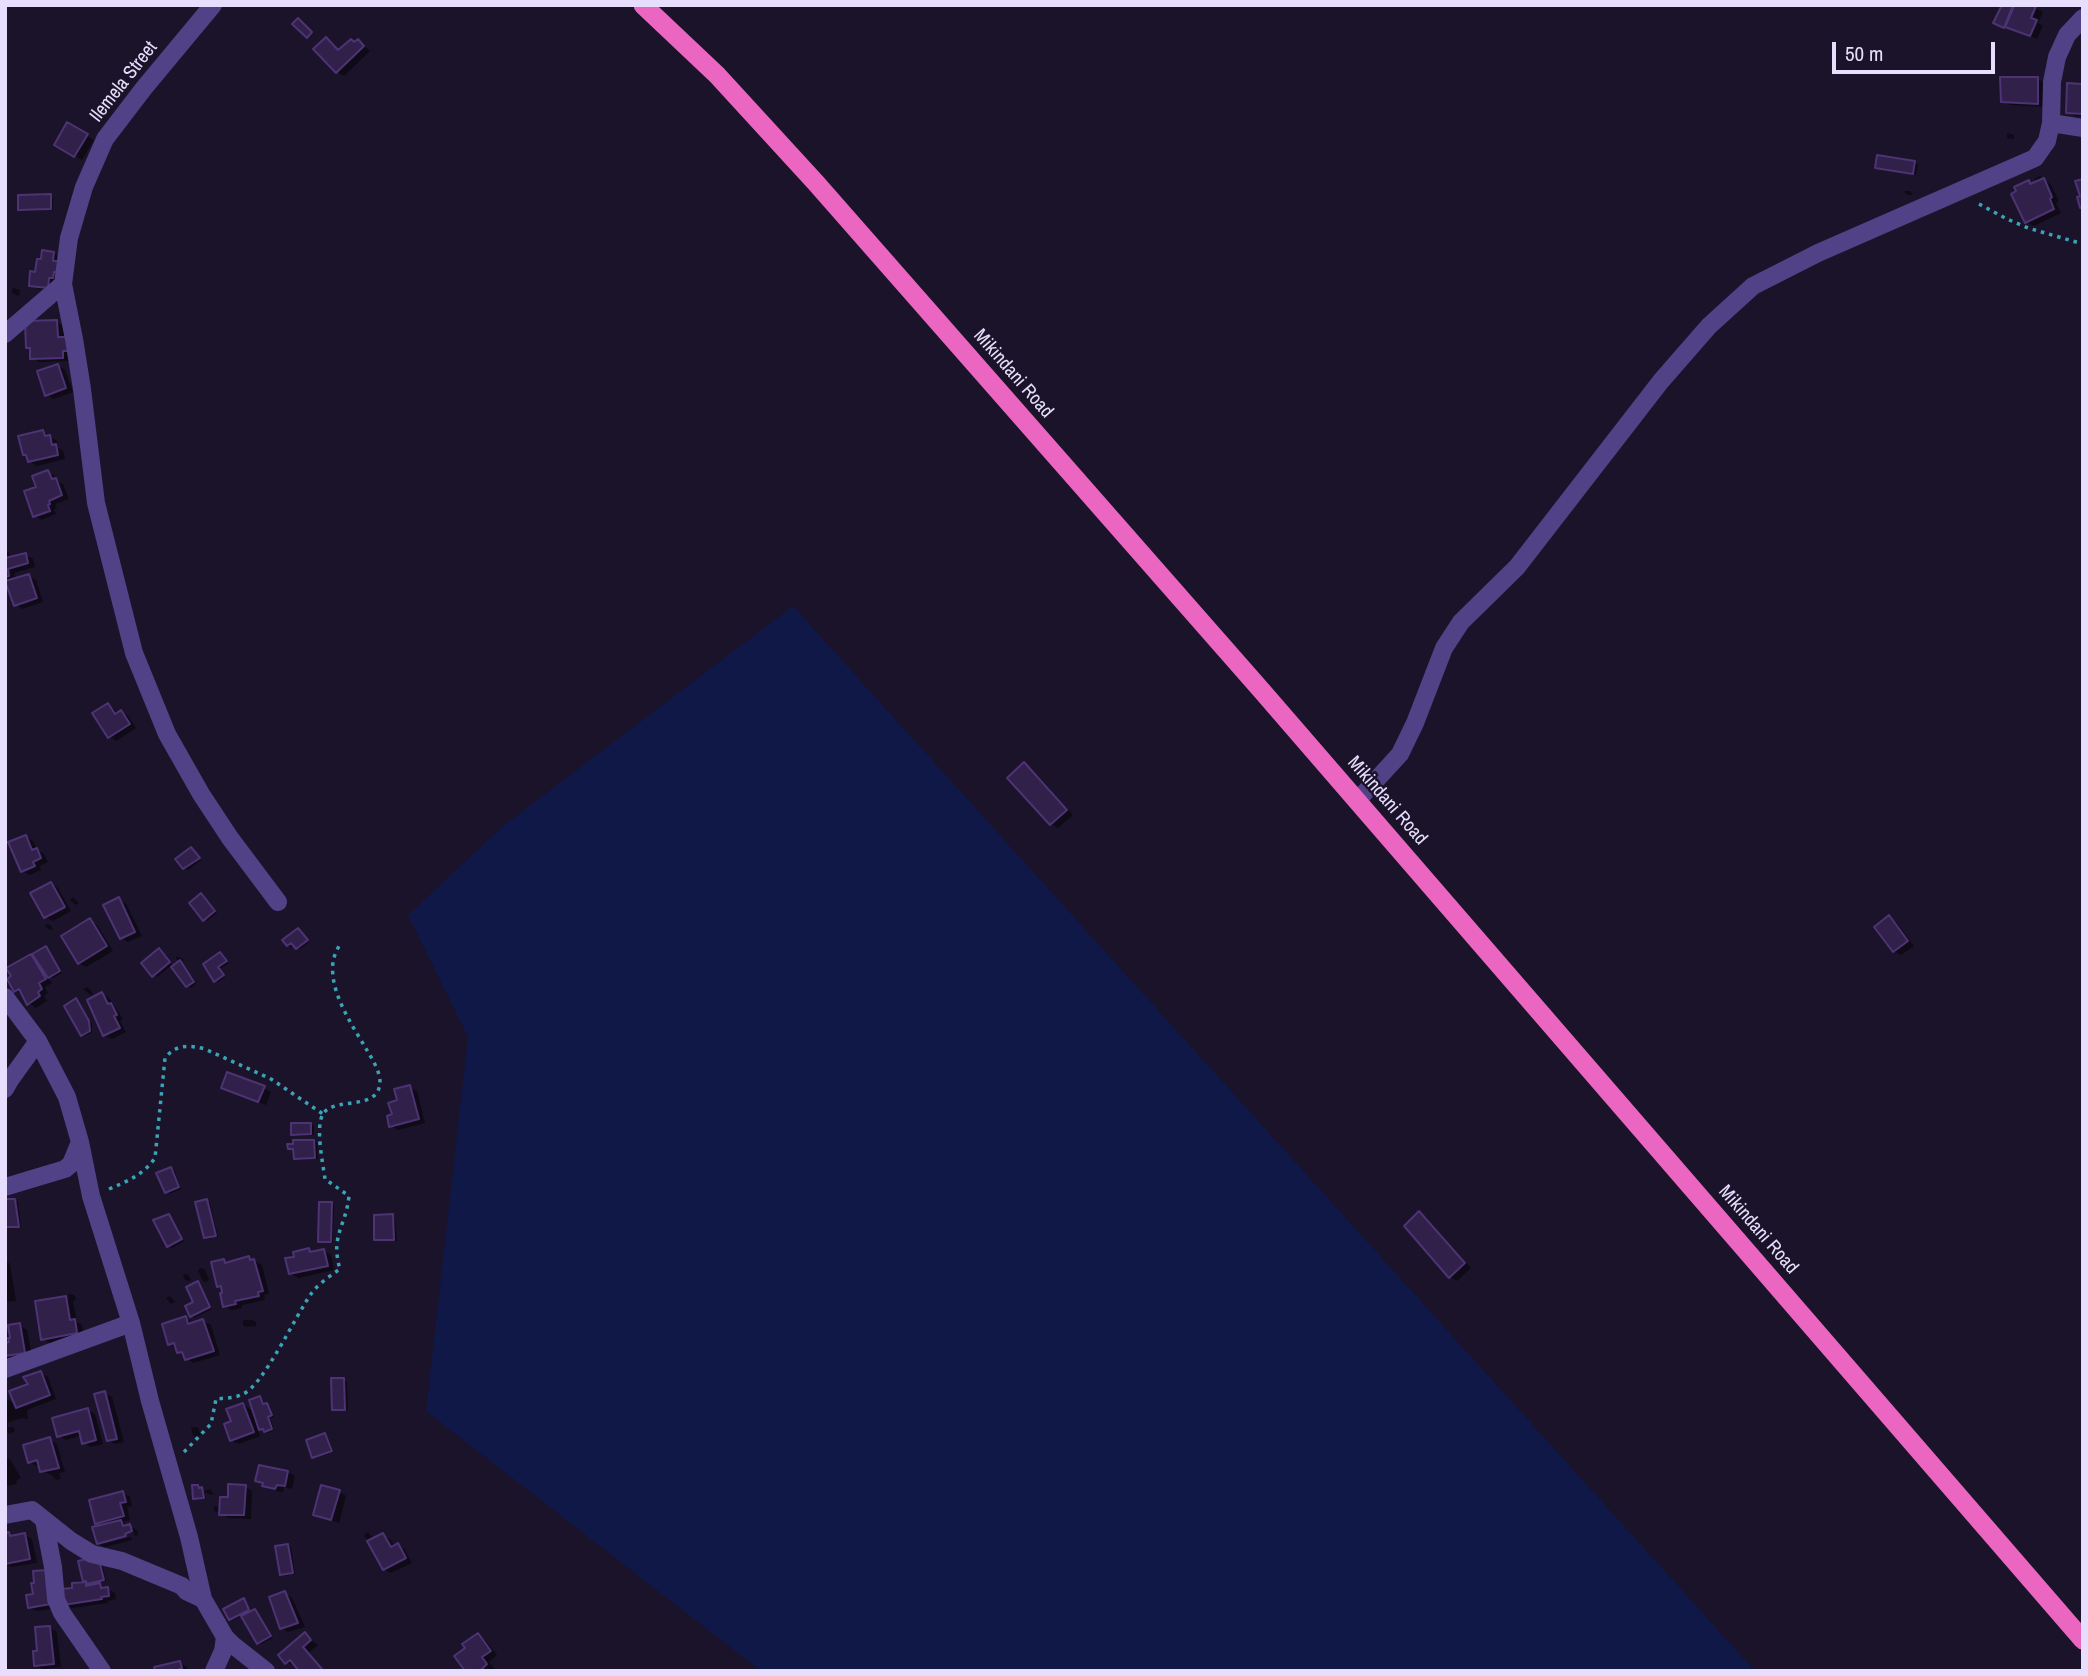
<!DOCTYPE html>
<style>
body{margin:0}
#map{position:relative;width:2088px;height:1676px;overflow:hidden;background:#1b132a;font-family:"Archivo Narrow",sans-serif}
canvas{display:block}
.frame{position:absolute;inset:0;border:7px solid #e7ddfd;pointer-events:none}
.scale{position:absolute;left:1832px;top:42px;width:163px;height:32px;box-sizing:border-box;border:4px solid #e7ddfd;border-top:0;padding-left:9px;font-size:21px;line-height:24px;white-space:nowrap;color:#e7ddfd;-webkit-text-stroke:5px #1b132a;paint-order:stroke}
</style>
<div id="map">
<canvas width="2088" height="1676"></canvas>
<div class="frame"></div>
<div class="scale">50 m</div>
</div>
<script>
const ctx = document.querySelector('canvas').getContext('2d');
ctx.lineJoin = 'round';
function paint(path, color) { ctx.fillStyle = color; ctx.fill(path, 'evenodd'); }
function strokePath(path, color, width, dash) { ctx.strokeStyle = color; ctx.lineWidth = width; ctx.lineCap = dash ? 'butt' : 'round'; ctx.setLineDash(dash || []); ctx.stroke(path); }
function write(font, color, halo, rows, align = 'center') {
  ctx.font = font + ' "Archivo Narrow",sans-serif'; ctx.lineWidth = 5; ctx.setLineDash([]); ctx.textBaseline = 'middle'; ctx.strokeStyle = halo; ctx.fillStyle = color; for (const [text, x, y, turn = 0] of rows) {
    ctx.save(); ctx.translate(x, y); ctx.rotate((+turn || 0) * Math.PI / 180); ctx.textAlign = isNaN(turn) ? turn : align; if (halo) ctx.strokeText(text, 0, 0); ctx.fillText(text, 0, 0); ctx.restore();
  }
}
const water = new Path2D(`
 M793,606l962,1065h-994l-335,-260 42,-374 -60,-122 95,-89z`);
const shadow = new Path2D(`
 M2004,5h13l6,3 1,-3h6l13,7 -5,11 5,3 -6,13 -41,-16z
 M326,39l14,12 18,-10 12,10 -26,25 -7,-4z
 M2038,79l7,4v24l-35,-2 -8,-4z
 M2083,86v30h-8l-7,-4z
 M68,124l26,16 -12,20 -26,-16z
 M2007,133l7,2v4l-7,-1z
 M1915,163l3,1 -2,11 -39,-8z
 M2040,176l11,9 8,16 -3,2 5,10 -27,13 -8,-4 -7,-30 10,-10 4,3 5,-2 -4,-4z
 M1904,191h6l3,4h-6z
 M50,196l3,2v12l-30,1 -3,-2z
 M53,253l8,5 -6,33 -17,-2 -7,-4z
 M13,288l7,2 -1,6 -7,-3z
 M57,322l7,4 1,13 5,22 -31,1 -7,-4v-8l-5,-3z
 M58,366l7,4 8,22 -20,7 -7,-5z
 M43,432l14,9 1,7 5,3 2,8 -28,7 -8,-5 -1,-4 -4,-3z
 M48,472l7,4 2,5 6,3 6,15 -14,5 2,4 -3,1 2,5 -14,6 -7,-4 3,-28z
 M5,550l4,2 2,7 15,-4 7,4 2,8 -21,6 2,7 12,-4 8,4 7,22 -21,7 -7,-5 -8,-22h-2z
 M108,705l7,5 3,4 3,-2 7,4 8,12 -20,13 -7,-5z
 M1024,765l8,4 41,46 -15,13 -7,-4z
 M26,837l7,4 4,9 7,4 4,8 -8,4 1,4 -11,5 -8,-4z
 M194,851l7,9 -13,10 -3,-2z
 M51,884l7,4 13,23 -18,10 -8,-4z
 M73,897l6,6 -3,2 -6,-5z
 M204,897l13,16 -10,8 -3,-2z
 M119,899l7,5 16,32 -14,6 -7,-4z
 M1889,917l7,5 18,24 -13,9 -7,-4z
 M90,920l7,5 16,26 -27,16 -7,-4z
 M48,924l3,2 2,4 -5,-1 -3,-4z
 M298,930l11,12 -9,7 -6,-4 -3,2 -3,-2 -4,-5z
 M46,948l3,2 13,23 -9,5 -6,-3 5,8 -7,4 3,6 -4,3 3,5 -11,7 -7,-5 -6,-8 -8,-5 16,-34 5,3z
 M162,952l10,13 -15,12 -3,-2z
 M220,954l9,9 -9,6 5,8 -7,5 -2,-2z
 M177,956l6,3v4l12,18 1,3 -5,4 -17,-21 7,-5 -5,-3z
 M87,987l3,2 3,5 -2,1 -8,-6z
 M102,994l7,4 14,21 -3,2 6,11 -14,7 -8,-4z
 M76,1000l3,2 13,22v8l-7,4 -3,-2z
 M409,1087l8,4 8,32 -27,7 -7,-4 3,-10z
 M264,1088l7,4 -5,13 -36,-14z
 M311,1124l3,2v9l-18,1 -3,-2z
 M314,1141l3,2 1,16 -19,1 -4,-2v-8l-6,-2z
 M171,1169l3,1 7,19 -12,5 -3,-2z
 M5,1201h10l3,1 3,26h-16z
 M206,1201l4,2 8,34 -9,2 -3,-2z
 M331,1203l3,2 -1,38h-10l-3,-2z
 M1420,1213l7,5 44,50 -14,13 -7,-4z
 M169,1216l3,2 12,23 -12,7 -3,-2z
 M392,1216l3,2 2,23 -17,-1 -3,-1z
 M309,1250l5,3 10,-2 7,4 3,15 -36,8 -8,-5 6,-15z
 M249,1258l13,7 7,29 -5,1 1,5 -23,5v3l-10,2 -8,-4 -1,-17 -5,-3 6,-25 5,3z
 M5,1261l5,3 6,37 -11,1z
 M202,1268l3,2 4,10 -4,2 -3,-2 -4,-10z
 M186,1274l3,2 2,5 -6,-1 -2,-5z
 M198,1283l3,2 11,24 -18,9 -3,-2 5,-13z
 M72,1294l3,2 1,4 -3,1 4,21 5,3 2,12 -34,6 -7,-4 23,-42 3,2 -1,-4z
 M170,1296l5,6 -4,2 -5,-6z
 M186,1318l8,6 9,-3 8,4 9,30 -27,8 -23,-19z
 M243,1320h10l3,2v4l-10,1 -3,-2z
 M19,1325l8,5 5,26 -27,5v-30l6,4z
 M41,1373l7,4 8,22 -29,11 1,9 -6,-1 -15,5 1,4h5l2,4 -5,3 -5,-3v-30l4,-1 7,5z
 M344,1380l3,2 1,28 -11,1 -3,-2z
 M104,1393l8,4 12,45 -9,2 -7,-4z
 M260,1398l3,2 2,5 5,1 4,11 -4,1 4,12 -6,3 -11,-6 3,9 -21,8 -8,-4 2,-17 10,-18 12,7z
 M87,1410l8,4 8,30 -12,3 -7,-4 -2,-8 -16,5 -7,-4z
 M195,1427l3,1 3,7 -5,2 -3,-2 -2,-7z
 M325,1435l3,2 6,15 -18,6 -3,-1z
 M49,1439l8,5 8,28 -6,1 2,6 -5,1 -4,-5 -10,-4 -2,-6 -3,1 -8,-4z
 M5,1457l5,2 11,19 -4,2 -1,4 -8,2 -3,-2z
 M288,1472l7,4 -3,13 -8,-2 -1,5 -11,-2 -15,-10z
 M198,1487l7,4 5,-2 4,5 -3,1 -6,-3 1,7 -8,1 -3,-2z
 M245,1487l7,4 -1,28 -23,-1 -7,-5 -7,-2v-5l7,2z
 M339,1492l7,4 -7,27 -17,-5 -7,-4z
 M123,1493l7,4 2,9 -5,1 3,13 -8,2 15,8 1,5 -7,2 1,3 -27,7 -7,-4 5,-17 -6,-4zM134,1532l1,4 -33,8v-3z
 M368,1532l6,8 9,-5 7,4 5,8 3,-2 7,5 7,13 -21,10 -7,-4 -20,-34z
 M9,1534l5,3 11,-2 7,4 5,24 -26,4 -6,-3z
 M288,1545l3,2 4,27 -11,2 -3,-2z
 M101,1559l5,22 -10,2 19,10 1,6 -8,2v2l-36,5 -7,-4 9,-15v-4l14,-2 -4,-2z
 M285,1593l7,5 13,29 -17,5 -7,-4z
 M35,1596l23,12 -21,3 -8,-4z
 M243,1601l3,2 6,10 3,-2 3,2 15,25 -12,6 -3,-2 -15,-27 -10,5 -3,-1z
 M50,1628l7,4 4,35 -18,2 -7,-4z
 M305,1635l13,10 -9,7 16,19h-24l-5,-7 -2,2 -8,-4z
 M478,1635l7,5 12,15 -8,7 7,9h-29z
 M180,1663l7,4 1,4h-31z`);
const building = new Path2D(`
 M2002,5h11l-9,23 -11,-5z
 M2016,5l20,1 -5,12 6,2 -7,16 -25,-9 9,-21z
 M298,18l14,14 -5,6 -15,-14z
 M326,37l12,13 13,-11 3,3 4,-3 6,7 -28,27 -23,-24z
 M2000,77h38v27l-37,-2z
 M2067,83l16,1v30l-17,-1z
 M67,122l21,12 -14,23 -20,-12z
 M1877,155l38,6 -2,13 -38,-6z
 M2044,178l8,19 -2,2 4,10 -29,14 -14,-29 5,-3 -2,-4 15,-7 1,4z
 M2083,179v28l-3,1 -3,-11 3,-1 -5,-15z
 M51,194v15l-33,1v-15z
 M42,250l12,2 -1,9h6l-2,11h-3l-1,6h-4l-1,10 -19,-2 1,-15 5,1 2,-13h4z
 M57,320l1,17h10v14h-5v7l-33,1v-11h-4l-1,-27z
 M58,364l8,24 -21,8 -8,-25z
 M43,430l2,6 5,-1 2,10 4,-1 2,11 -30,7 -2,-7h-3l-5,-19z
 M48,470l4,9 4,-1 6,17 -13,6 1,3 -2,1 2,6 -17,6 -9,-26 12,-4 -4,-11z
 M26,553l2,10 -20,6 1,7 -4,1v-19z
 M29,574l8,24 -23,8 -9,-25z
 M108,703l7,11 6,-4 9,14 -22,14 -16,-25z
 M1024,762l43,48 -17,15 -43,-47z
 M26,835l6,15 5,-2 4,10 -8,4 2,4 -14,6 -13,-30z
 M191,847l9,11 -17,11 -8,-10z
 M51,882l14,25 -21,11 -14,-25z
 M201,893l14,18 -12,10 -14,-18z
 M119,897l16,35 -15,7 -17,-34z
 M1889,915l19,26 -15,11 -19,-25z
 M90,918l17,28 -29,18 -17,-28z
 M298,928l10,12 -12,9 -5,-6 -4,3 -5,-6z
 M46,946l14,25 -12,7 -16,-24z
 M159,948l11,14 -18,15 -11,-14z
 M220,952l7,9 -9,6 6,8 -10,7 -11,-18z
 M31,954l15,25 -7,4 3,6 -4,3 2,4 -13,9 -8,-16 -5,3 -7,-13 4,-3 -5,-8z
 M180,960l14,22 -8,5 -15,-20z
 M102,992l6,12 3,-1 6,12 -3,1 6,12 -17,8 -16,-36z
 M76,998l13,23 1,10 -9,5 -17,-30z
 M227,1072l38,14 -7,16 -37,-14z
 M410,1085l9,34 -30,8 -2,-11 5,-2 -4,-11 9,-3 -3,-11z
 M291,1123h20v11l-20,1z
 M293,1140h21l1,18 -21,1 -1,-10h-5l-1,-5h6z
 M171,1167l8,20 -14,6 -9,-20z
 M5,1199h10l4,28h-14z
 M207,1199l9,37 -12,2 -9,-36z
 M319,1202h13l-1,40h-13z
 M1419,1211l46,52 -16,15 -45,-52z
 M169,1214l13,25 -15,8 -14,-27z
 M393,1214l1,26h-20v-25z
 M309,1248l1,4 14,-3 4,17 -39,8 -4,-16 9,-1 -1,-5z
 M249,1256l1,4 4,-1 9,32 -5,1 1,4 -24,5 1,3 -13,3 -3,-14h2l-1,-7 -4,1 -6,-25 13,-3 1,4z
 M198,1281l12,26 -20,10 -5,-11 8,-4 -7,-15z
 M66,1296l4,24 5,-1 2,14 -36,7 -6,-39z
 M186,1316l2,8 15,-5 11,32 -29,9 -3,-8 -5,1 -3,-10 -6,2 -6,-21z
 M20,1323l5,30 -20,3v-13l4,-1 -1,-4h2l-2,-13z
 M41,1371l9,24 -34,13 -7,-17 19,-7 -5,-7z
 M331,1378h13l1,32h-13z
 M105,1391l12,48 -10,2 -13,-47z
 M260,1396l3,8 4,-1 5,12 -4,2 4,12 -8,3 -1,-3 -4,1 -10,-30z
 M243,1403l11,29 -24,9 -6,-17 7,-3 -5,-12z
 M88,1408l8,32 -14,4 -3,-13 -22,6 -5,-19z
 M325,1433l7,18 -20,7 -6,-18z
 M50,1437l9,31 -19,4 -3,-12 -9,3 -5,-18z
 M259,1465l29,6 -3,15 -8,-1 -2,4 -13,-3 1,-3 -8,-2z
 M228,1484l18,1 -2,30h-25l1,-18h8z
 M192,1485h6l1,3 3,-1 2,11 -11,1z
 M321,1485l19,5 -9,30 -18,-5z
 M123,1491l3,11 -6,1 4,13 -29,8 -6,-24z
 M121,1520l2,6 7,-2 2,7 -7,3 1,2 -29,8 -5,-17z
 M9,1532l1,4 15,-3 5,26 -25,5v-31z
 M383,1533l8,14 7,-4 8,15 -23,12 -16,-29z
 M288,1544l5,29 -13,2 -5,-29z
 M98,1556l6,24 -17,4 -1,-3 -3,1 -5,-21z
 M47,1570l4,34 -23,4 -2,-13 7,-1 -2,-11h3l-1,-12z
 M86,1582v4l14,-3 1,5 7,-1 1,9 -8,1 1,2 -39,6 -2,-16 11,-1v-5z
 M285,1591l13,32 -18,6 -11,-32z
 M244,1598l5,12 -20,10 -6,-11z
 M255,1609l16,27 -14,8 -16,-28z
 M50,1626l4,38 -20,2 -1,-15h4l-2,-24z
 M305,1632l6,8 -8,7 19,22 -3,2h-20l-9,-11 -5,4 -7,-9z
 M478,1633l13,18 -9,6 5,7 -7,7h-15l-11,-15 11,-8 -3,-4z
 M180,1661l2,7 -6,3h-21l-1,-4z`);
const path = new Path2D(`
 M1979,204l28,15 21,9 55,16
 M109,1189c19,-8 34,-14 46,-31l10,-100c11,-14 24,-13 40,-9l66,30 52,35
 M184,1452l27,-28 5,-25c9,-1 20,-1 27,-5 20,-8 53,-79 68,-100 7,-10 19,-18 29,-25 -10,-33 6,-43 9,-73l-24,-17c-2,-15 -10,-52 -2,-65 11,-18 56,-2 57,-32 0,-10 -7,-22 -12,-30 -15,-26 -39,-59 -35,-90 1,-7 5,-14 8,-20`);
const minor = new Path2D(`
 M2051,123l32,5
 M63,284l11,55 8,50 14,114 38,150 33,81 34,60 29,44 48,64
 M5,334l58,-50 6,-46 15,-51 21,-48 39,-51 69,-83
 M1357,801l43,-47 15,-31 29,-75 17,-26 56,-55 144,-186 48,-55 44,-40 65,-33 217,-95 12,-17 4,-18 1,-41 5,-25 10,-22 16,-17
 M5,997l33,44 29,56 13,45 11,54 40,127 19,78 39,136 14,62 22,38 8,8 33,26
 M5,1089l5,-9 28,-39
 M5,1187l60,-18 6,-5 9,-22
 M5,1369l126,-46
 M5,1515l27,-5 39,31 21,13 30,7 60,25 4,5 17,8
 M44,1520l9,47 3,32 6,14 40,58
 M214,1671l9,-20 2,-14`);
const trunk = new Path2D(`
 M643,5l74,70 99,108 446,508 821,949`);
const streetNames = [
 ["Ilemela Street",124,82,-52],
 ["Mikindani Road",1013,374,49],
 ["Mikindani Road",1387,801,49],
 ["Mikindani Road",1758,1230,49]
];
paint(water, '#0f1847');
paint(shadow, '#0007');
paint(building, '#312049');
strokePath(building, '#4d3374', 2);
strokePath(path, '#39a4b6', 3.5, [3.5, 5]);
strokePath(minor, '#514186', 18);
strokePath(trunk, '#ea66c0', 19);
write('19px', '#e7ddfd', '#1b132a', streetNames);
</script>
